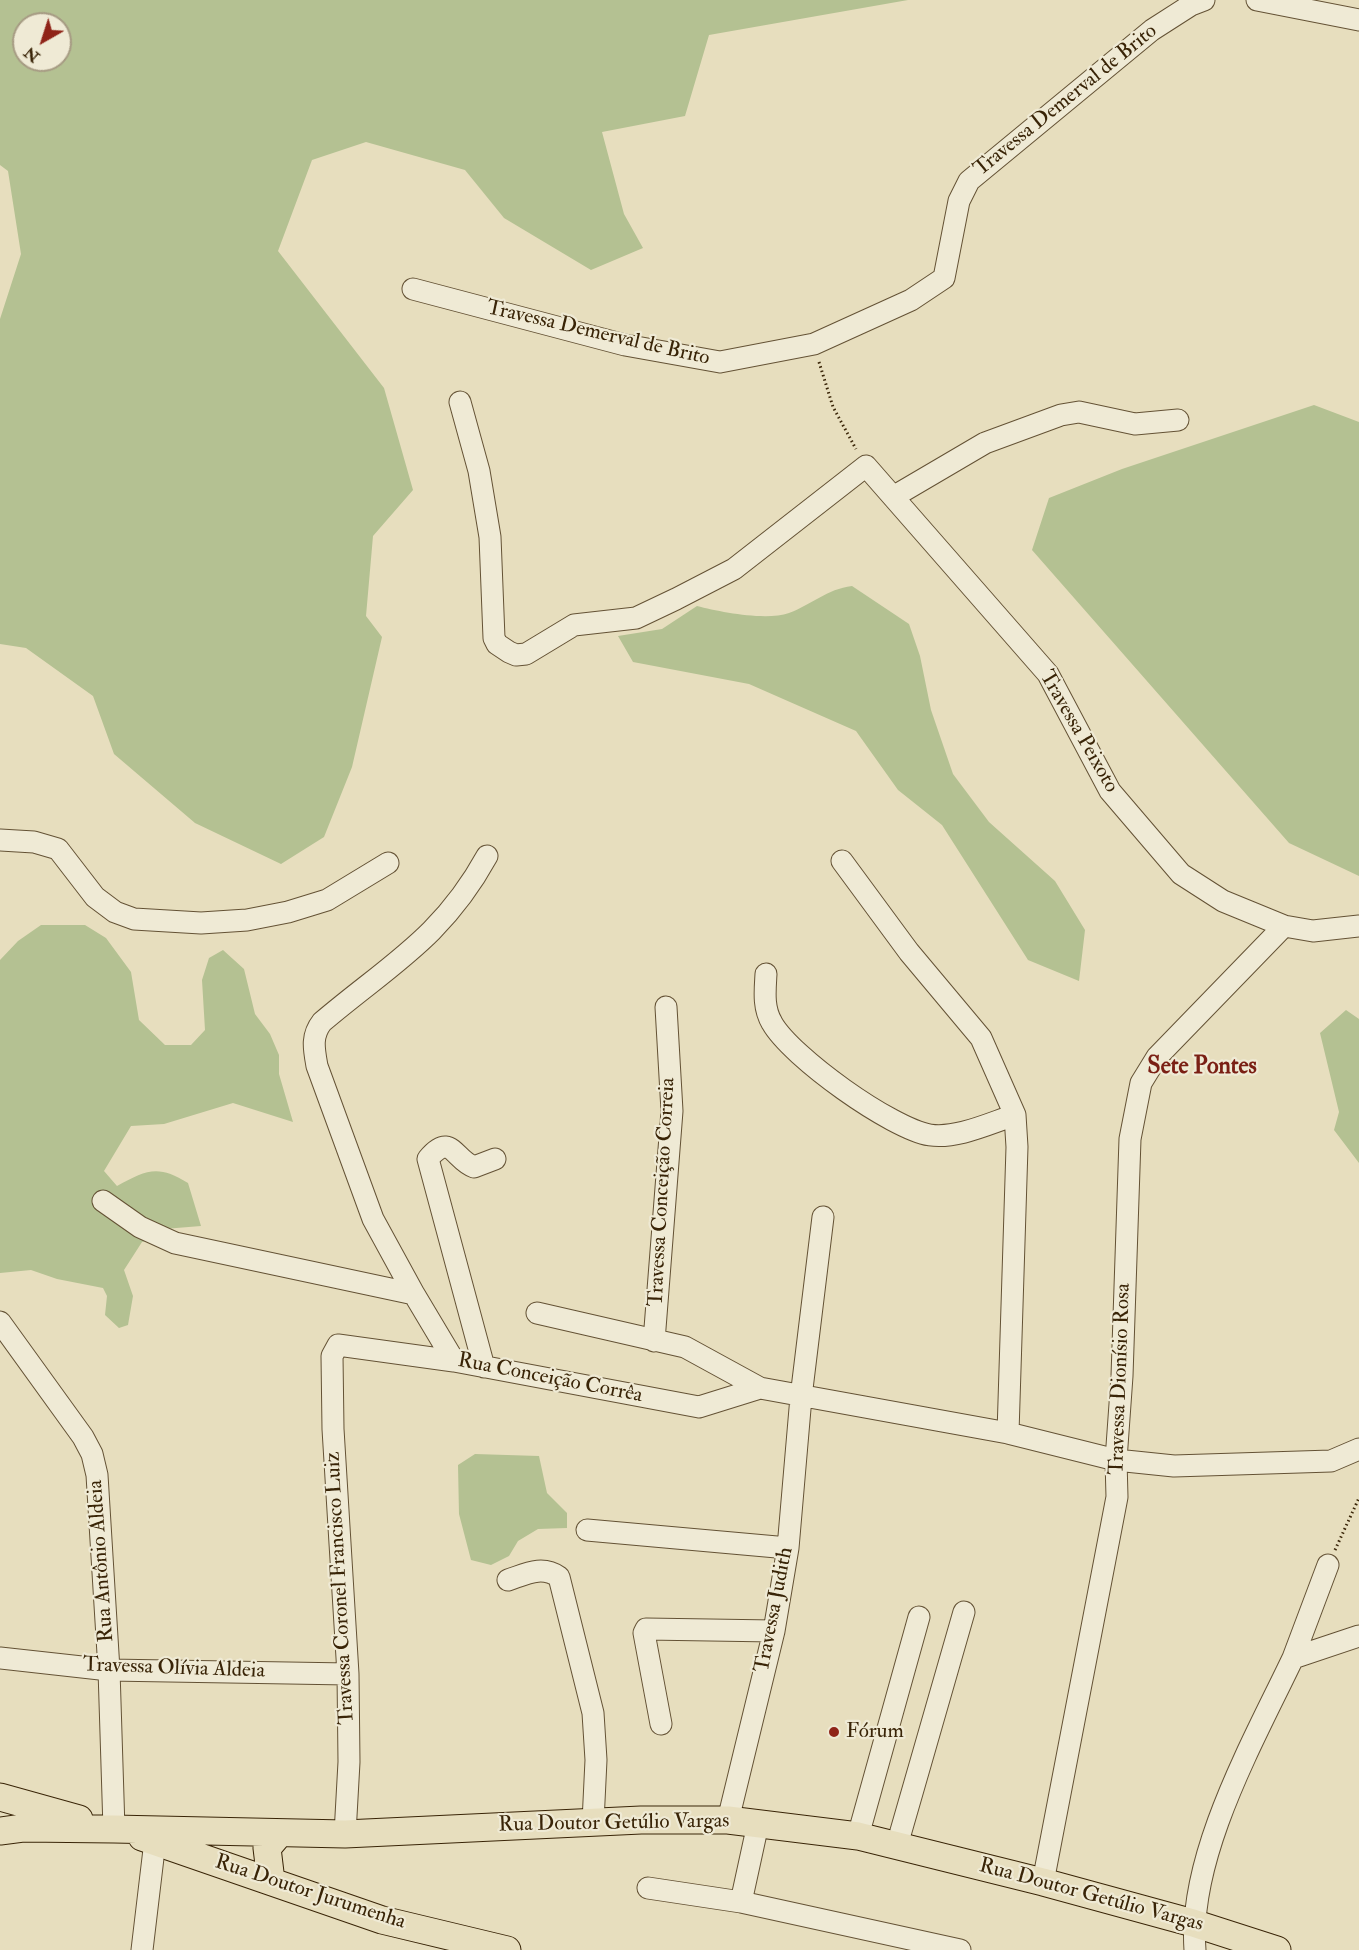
<!DOCTYPE html>
<meta charset="utf-8">
<style>
body{margin:0}
#map{position:relative;width:1359px;height:1950px;overflow:hidden;background:#e7debe;font-family:"IM FELL Double Pica",serif}
canvas{display:block}
.north{position:absolute;left:12px;top:12px;width:60px;height:60px;box-sizing:border-box;background:#efead5;border:2px solid #a69b83;border-radius:50%;rotate:219deg;font-size:16px;font-weight:700;line-height:24px;text-align:center;color:#392407}
.north::after{content:'';display:block;margin:auto;width:21px;height:27px;background:#8f2418;clip-path:polygon(50% 0,100% 100%,50% 72%,0 100%)}
</style>
<div id="map">
<canvas width="1359" height="1950"></canvas>
<div class="north">N</div>
</div>
<script>
const ctx = document.querySelector('canvas').getContext('2d');
ctx.lineJoin = 'round';
function paint(path, color) { ctx.fillStyle = color; ctx.fill(path, 'evenodd'); }
function strokePath(path, color, width, dash) { ctx.strokeStyle = color; ctx.lineWidth = width; ctx.lineCap = dash ? 'butt' : 'round'; ctx.setLineDash(dash || []); ctx.stroke(path); }
function write(font, color, halo, rows, align = 'center') {
  ctx.font = font + ' "IM FELL Double Pica",serif'; ctx.lineWidth = 4.5; ctx.setLineDash([]); ctx.textBaseline = 'middle'; ctx.strokeStyle = halo; ctx.fillStyle = color; for (const [text, x, y, turn = 0] of rows) {
    ctx.save(); ctx.translate(x, y); ctx.rotate((+turn || 0) * Math.PI / 180); ctx.textAlign = isNaN(turn) ? turn : align; if (halo) ctx.strokeText(text, 0, 0); ctx.fillText(text, 0, 0); ctx.restore();
  }
}
const green = new Path2D(`
 M0,0h908l-199,35 -24,81 -83,16 22,82 19,34 -52,22 -87,-52 -39,-48 -99,-28 -54,18 -34,91 106,137 29,102 -40,46 -7,80 16,21 -30,130 -28,70 -43,27 -86,-41 -81,-69 -21,-58 -67,-48 -26,-4v-325l21,-65 -13,-83 -8,-6zM24,24h36v36h-36z
 M1314,405l45,17v454l-70,-33 -257,-293 17,-52 73,-29z
 M852,586l57,38 11,32 11,54 22,64 36,48 66,59 30,49 -6,51 -51,-21 -86,-135 -44,-35 -42,-59 -107,-47 -116,-22 -15,-26 44,-7 35,-23c23,6 69,15 92,7 22,-8 38,-24 63,-27z
 M41,925h44l21,13 25,34 8,48 26,25h26l14,-15 -3,-50 7,-22 14,-8 21,19 11,45 15,20 9,21v19l14,48 -60,-19 -69,21 -33,2 -27,45 13,15c29,-16 41,-22 71,-3l13,43 -37,3 -11,10 -11,3 -18,28 9,26 -5,29 -9,3 -14,-13 2,-19 -4,-8 -46,-9 -26,-9 -31,3v-313l18,-19z
 M1346,1010l13,9v144l-25,-33 5,-18 -19,-79z
 M475,1454l64,2 8,37 20,20v15l-29,1 -20,12 -9,15 -18,9 -20,-5 -12,-46 -1,-49z`);
const path = new Path2D(`
 M819,362l14,45 23,42
 M1335,1550l24,-52`);
const minor = new Path2D(`
 M1257,0l102,20
 M413,289l212,56 95,17 94,-18 97,-44 33,-22 15,-77 10,-20 183,-151 39,-25 13,-5
 M460,402l19,69 11,66 4,101 3,6 12,8 7,3 10,-1 48,-29 62,-7 40,-19 58,-30 132,-103 182,208 62,117 71,83 42,27 61,25 29,5 46,-5
 M893,497l92,-54 76,-28 18,-3 56,12 43,-4
 M0,840l34,2 24,7 37,48 20,15 19,7 67,4 46,-3 41,-8 39,-12 61,-37
 M842,861l67,91 72,86 34,77 2,32 -9,286
 M766,974c-1,17 -3,34 6,49 19,34 120,106 158,112 27,4 60,-12 85,-20
 M103,1201l37,26 35,16 239,51
 M537,1313l148,34 75,41
 M0,1322l83,115 9,17 5,21 12,195 5,159
 M654,1341l18,-230 -6,-104
 M454,1361l-40,-67 -41,-75 -56,-153c-3,-17 -6,-30 5,-44 67,-57 120,-84 165,-166
 M484,1367l-56,-208c23,-28 26,1 46,8l21,-8
 M587,1530l201,18
 M508,1580c18,-6 34,-15 51,-3l34,136 3,47 -3,62
 M0,1658l109,12 239,4
 M1293,1658l35,-93
 M661,1724l-17,-91 2,-4 128,2
 M728,1820l46,-189 14,-83 13,-151 22,-180
 M345,1834l4,-72 -1,-88 -15,-245 -1,-73 6,-11 116,16 245,46 61,-19 248,45 108,27 58,6 157,-5 28,-12
 M858,1836l61,-219
 M897,1845l67,-233
 M1043,1882l74,-385 -1,-37 6,-84 8,-237 11,-56 16,-26 127,-131
 M648,1888l93,14 219,48
 M741,1902l17,-78
 M142,1950l13,-109
 M1195,1950c-7,-94 58,-208 98,-292l66,-22`);
const major = new Path2D(`
 M0,1797l79,22
 M0,1831l23,-3 91,1 231,5 296,-14h87l130,16 185,46 150,41 84,27
 M142,1837l240,83 125,30
 M271,1881l-4,-33 12,-14`);
const markers = [
 [834,1732,6,"#8f2418"]
];
const streetNames = [
 ["Travessa Demerval de Brito",1066,101,-39],
 ["Travessa Demerval de Brito",598,334,13],
 ["Travessa Peixoto",1078,732,60],
 ["Travessa Conceição Correia",663,1192,-87],
 ["Rua Conceição Corrêa",550,1379,11],
 ["Travessa Dionísio Rosa",1121,1379,-88],
 ["Rua Antônio Aldeia",102,1561,-94],
 ["Travessa Coronel Francisco Luiz",341,1588,-93],
 ["Travessa Judith",775,1610,-79],
 ["Travessa Olívia Aldeia",174,1669,2],
 ["Rua Doutor Getúlio Vargas",614,1824,-1],
 ["Rua Doutor Jurumenha",310,1893,18],
 ["Rua Doutor Getúlio Vargas",1091,1896,15]
];
const poiNames = [
 ["Fórum",846,1732]
];
const quarterNames = [
 ["Sete Pontes",1202,1068]
];
paint(green, '#b4c192');
strokePath(minor, '#645235', 23);
strokePath(major, '#392407', 29);
strokePath(path, '#392407', 3, [1.5, 3]);
strokePath(minor, '#efead5', 21);
strokePath(major, '#e7debe', 27);
for (const [x, y, r, color] of markers) { const dot = new Path2D(); dot.arc(x, y, r, 0, 2 * Math.PI); ctx.fillStyle = color; ctx.fill(dot); strokePath(dot, '#efead5', 2); }
write('21px', '#392407', '#efead5', streetNames);
write('21px', '#392407', '#efead5', poiNames, 'left');
write('bold 24px', '#7a1f14', '#efead5', quarterNames);
</script>
